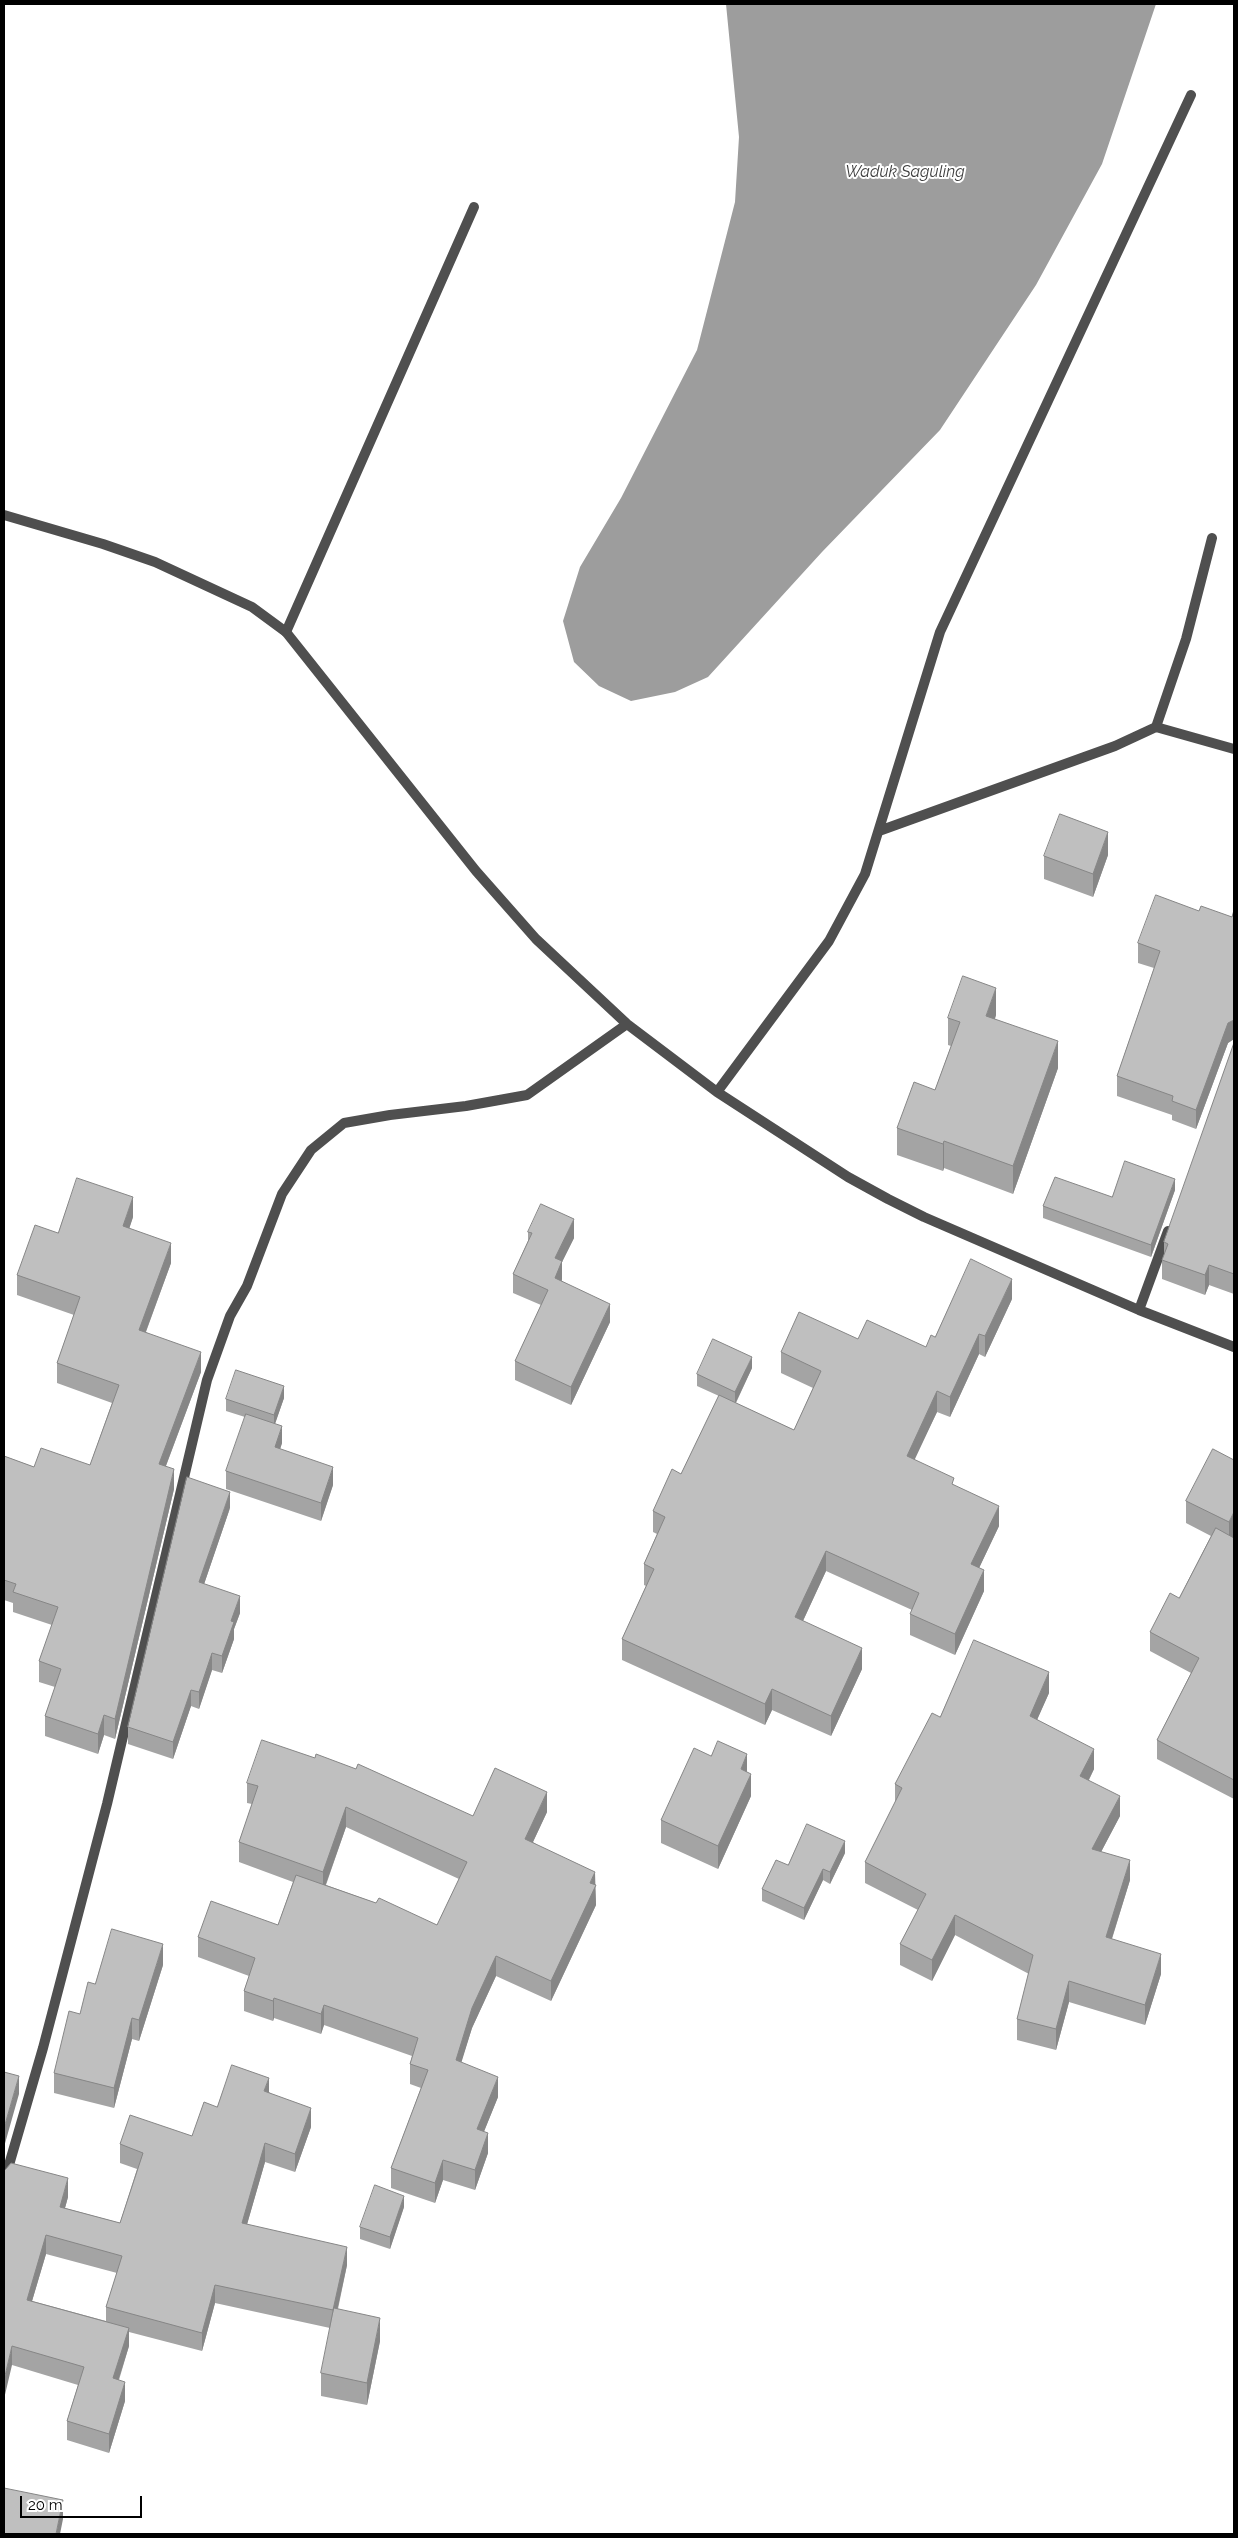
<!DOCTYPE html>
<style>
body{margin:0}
#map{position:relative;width:1238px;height:2538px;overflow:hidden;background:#fff;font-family:Raleway,sans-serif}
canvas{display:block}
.frame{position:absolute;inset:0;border:5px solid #000;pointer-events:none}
.scale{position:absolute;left:20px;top:2496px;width:122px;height:22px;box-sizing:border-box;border:2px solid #000;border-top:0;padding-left:6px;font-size:15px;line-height:18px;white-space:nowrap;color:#000;-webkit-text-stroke:4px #fff;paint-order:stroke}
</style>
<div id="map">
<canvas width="1238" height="2538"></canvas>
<div class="frame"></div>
<div class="scale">20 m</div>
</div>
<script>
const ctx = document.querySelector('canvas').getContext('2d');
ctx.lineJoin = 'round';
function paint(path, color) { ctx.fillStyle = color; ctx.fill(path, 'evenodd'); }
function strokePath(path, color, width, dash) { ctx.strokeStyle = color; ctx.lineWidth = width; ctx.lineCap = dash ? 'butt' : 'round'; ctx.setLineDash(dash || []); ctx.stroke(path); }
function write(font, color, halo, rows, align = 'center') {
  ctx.font = font + ' Raleway,sans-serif'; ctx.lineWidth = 4; ctx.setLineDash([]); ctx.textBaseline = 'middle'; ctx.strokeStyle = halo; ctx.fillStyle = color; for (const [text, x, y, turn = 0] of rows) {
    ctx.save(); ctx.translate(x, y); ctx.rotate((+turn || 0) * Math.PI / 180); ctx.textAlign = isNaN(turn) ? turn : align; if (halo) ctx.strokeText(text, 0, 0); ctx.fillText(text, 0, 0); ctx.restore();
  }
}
const water = new Path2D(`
 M726,4h430l-54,160 -66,121 -96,145 -118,122 -114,125 -33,15 -44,9 -32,-15 -25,-24 -11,-41 17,-54 41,-69 76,-148 38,-148 4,-65z`);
const lane = new Path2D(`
 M286,632l188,-425`);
const street = new Path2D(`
 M4,515l99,29 52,18 97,45 34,25 190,239 60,68 91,85 90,68 131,85 40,22 36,18 215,93 95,37
 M1156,727l78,22
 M879,831l236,-85 41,-19 30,-88 26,-101
 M717,1092l112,-151 36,-67 75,-242 251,-537
 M1139,1310l29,-79
 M4,2182l39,-134 64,-244 100,-424 23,-64 17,-30 35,-92 29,-44 33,-27 46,-8 76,-9 61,-11 100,-71`);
const wall = new Path2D(`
 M1108,855l-15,42 -49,-18v-23z
 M1234,910v129l-6,4 -32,86 -24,-9v-5l-55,-19v-20l37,-108 -16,-5v-20l61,-32 33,6z
 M996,1015l-1,4 63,49 -45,126 -69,-26 -1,3 -46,-16v-27l38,-38 16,-44 -3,-1v-27z
 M1234,1043v251l-25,-9 -4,10 -43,-16v-19l2,-5v-13z
 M1175,1190l-24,67 -108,-39v-12l69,-9z
 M133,1217l-4,12 42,34 -25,69 55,40 -35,94 8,23 -59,250 -11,-4 -6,19 -53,-18v-20l10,-29 -16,-5v-21l13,-36 -39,-13v-9l-9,-3v-144l30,11 56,-2 22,-62 -55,-20v-20l17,-48 -57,-20v-20l41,-42z
 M528,1232l46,6 -12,24v19l48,41 -39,83 -56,-25v-19l26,-56 -28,-12v-19l15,-33z
 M1012,1299l-27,58 -6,-3 -29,63 -13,-5 -23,47 40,26 45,41 -20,42 5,23 -29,64 -45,-20v-21l2,-4 -86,-39 -23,50 59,48 -31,67 -59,-26 -7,15 -143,-65v-21l24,-53 -2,-1v-21l13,-30 -4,-2v-21l28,-37 38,-78 -22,-10v-12l55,-6 -16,35 58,27 19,-42 -32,-15v-21l77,-13 68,8 9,-10z
 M284,1398l-9,25 7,20 -2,6 53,36 -12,36 -95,-32v-18l19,-54 -19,-6v-12z
 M1213,1449l20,88 1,1v261l-77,-40v-19l34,-67 -41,-22v-19l29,-34 32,-62 -25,-13v-22z
 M230,1508l-26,76 36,29 -6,16v10l-12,34 -10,-3 -13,39 -8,-3 -18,53 -45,-15v-17z
 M1049,1693l-12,26 57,50 -5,11 31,36 -19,36 29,28 -18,59 49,35 -16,51 -76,-23 -13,48 -39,-10v-21l12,-45 -74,-39 -23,46 -32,-16v-21l18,-34 -53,-27v-21l30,-59v-19l45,-67z
 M747,1772l4,24 -33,73 -57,-26v-23z
 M247,1783l226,33 74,-4 -14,30 62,43 1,20 -45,96 -55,-25 -24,52 -11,34 37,35 -14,34 4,22 -13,37 -32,-10 -8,23 -44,-15v-20l30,-80 -11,-4v-20l2,-8 -88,-31 -3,9 -47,-16 -1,3 -29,-10v-20l5,-15 -51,-19v-20l80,-12 15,-43 -54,-20v-20l13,-38 -5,-1zM346,1827l113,52 -22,46 -111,-40z
 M845,1853l-15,31 -7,-4 -19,40 -42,-19v-12l26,-24z
 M163,1965l-24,76 -7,-2 -18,69 -60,-15v-20l41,-89z
 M269,2092l42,35 -16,45 -30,-10 -18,62 100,41 -9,44 42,32 -13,64 -46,-9v-23l9,-45 -115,-25 -13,48 -73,-19v14l-10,34 6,21 -16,52 -42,-13v-19l11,-36 -66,-20 -8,-196 64,28 -3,11 55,15 17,-54 -17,-6v-19l72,-8 25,-29zM46,2254l71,19 -11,34v14l-74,-20z
 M404,2207l-14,42 -30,-10v-12z`);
const shadedWall = new Path2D(`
 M1108,832v23l-15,42v-23z
 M996,988v27l-10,28v-27z
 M1234,1020v19l-6,4 -32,86v-19l32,-87z
 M1058,1041v27l-45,126v-28z
 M944,1141v27l-1,3v-27z
 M1175,1179v11l-24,67v-12z
 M133,1197v20l-10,30v-21z
 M574,1219v19l-12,24v17l-7,17v-38z
 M171,1243v20l-32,87v-20z
 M1209,1265v20l-4,10v-20z
 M1012,1279v20l-27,58v-21z
 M610,1304v18l-39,83v-18z
 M979,1334v20l-29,63v-20z
 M201,1352v20l-42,112v-20z
 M752,1357v11l-17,36v-12z
 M284,1386v12l-10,29v-12z
 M937,1391v21l-30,64v-20z
 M282,1426v17l-7,22v-18z
 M333,1467v18l-12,36v-18z
 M174,1469v20l-59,250v-20z
 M230,1492v16l-31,91v-17z
 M999,1506v20l-28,59v-21z
 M1234,1512v23l-5,10v-23z
 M826,1551v20l-31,67v-21z
 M984,1570v21l-29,64v-21z
 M240,1596v17l-6,16v10l-12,34v-17l9,-35z
 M862,1648v21l-31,67v-20z
 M212,1653v17l-13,39v-17z
 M1049,1672v21l-19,43v-20z
 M772,1689v21l-7,15v-21z
 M191,1690v16l-18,53v-17z
 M104,1715v20l-6,19v-20z
 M1094,1749v20l-14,28v-21z
 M747,1754v23l-6,-8z
 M751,1774v22l-33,73v-23z
 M547,1792v20l-22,47v-20z
 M1120,1796v20l-28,53v-20z
 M346,1807v20l-23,65v-20z
 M845,1841v12l-15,31v-12z
 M1130,1860v20l-24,77v-20z
 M823,1869v11l-19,40v-12z
 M595,1872l1,33 -45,96v-20l39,-98z
 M955,1915v20l-23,46v-21z
 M163,1944v21l-24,76v-21z
 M1161,1954v20l-16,51v-20z
 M496,1956v20l-24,52 -16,52v-20l16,-52z
 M1069,1981v21l-13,48v-21z
 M274,1998v20l-1,3v-20z
 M324,2005v20l-3,9v-20z
 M132,2018v21l-18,69v-20z
 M19,2076v18l-15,53v-19z
 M498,2077v20l-21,52v-20z
 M269,2078v19l-5,-6z
 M311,2108v19l-16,45v-18z
 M488,2133v20l-13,37v-20z
 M265,2143v19l-23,80v-19z
 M443,2160v20l-8,23v-20z
 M68,2178v19l-8,29v-19z
 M404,2196v11l-14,42v-12z
 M46,2235v19l-19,64v-18z
 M347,2247v18l-14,64v-19z
 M215,2285v18l-13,48v-18z
 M380,2318v23l-13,64v-22z
 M129,2328v18l-16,51v-19z
 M12,2346v19l-8,34v-19z
 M125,2382v19l-16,52v-19z
 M63,2500v19l-3,15h-4z`);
const building = new Path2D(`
 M1060,814l48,18 -15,42 -49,-18z
 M1156,895l43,16 2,-5 31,11 2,-7v110l-6,3 -32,87 -24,-9 1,-5 -56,-20 43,-125 -22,-8z
 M963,976l33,12 -10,28 72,25 -45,125 -69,-25 -1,3 -46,-16 17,-46 21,8 25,-68 -12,-4z
 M1234,1043v231l-25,-9 -4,10 -43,-15 6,-16 -4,-2z
 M1125,1161l50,18 -24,66 -108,-39 12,-29 57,20z
 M77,1178l56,19 -10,29 48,17 -32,87 62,22 -42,112 15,5 -59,250 -11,-4 -6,19 -53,-18 16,-47 -22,-8 19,-54 -45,-15 3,-8 -12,-4v-124l30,11 7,-19 49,17 29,-80 -62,-22 23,-66 -63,-22 18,-50 23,8z
 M541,1204l33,15 -19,39 7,3 -7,17 55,26 -39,83 -56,-26 33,-71 -35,-16 19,-41 -4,-1z
 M971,1259l41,20 -27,57 -6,-2 -29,63 -13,-6 -30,65 47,22 -2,6 47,22 -28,58 13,6 -29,64 -45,-20 9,-21 -93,-42 -31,66 67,31 -31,68 -59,-27 -7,15 -143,-65 32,-70 -10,-5 21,-47 -12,-6 19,-42 9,5 38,-79 75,35 27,-59 -40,-19 18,-40 59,27 9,-19 59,27 5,-12 4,2z
 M713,1339l39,18 -17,35 -38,-18z
 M236,1370l48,16 -10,29 -48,-16z
 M246,1414l36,12 -7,21 58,20 -12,36 -95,-32z
 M1213,1449l21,11v52l-5,10 -43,-21z
 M187,1477l43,15 -31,90 41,14 -9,25 3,1 -12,34 -10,-3 -13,39 -8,-2 -18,52 -45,-15z
 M1216,1528l18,10v242l-77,-40 42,-82 -49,-26 20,-39 9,5z
 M974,1640l75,32 -19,44 64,33 -14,27 40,20 -28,53 38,11 -24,77 55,17 -16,51 -76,-24 -13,48 -39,-10 16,-64 -78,-40 -23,45 -32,-16 26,-50 -61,-32 37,-74 -7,-4 37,-71 8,4z
 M262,1740l53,18 1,-4 40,15 2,-5 115,52 22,-48 52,24 -22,47 70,33 -5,11 6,2 -45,96 -55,-25 -24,52 -16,52 42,17 -21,52 11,4 -13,37 -32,-10 -8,23 -44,-15 37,-98 -18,-6 8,-26 -94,-33 -3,9 -47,-16 -1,3 -29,-10 11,-33 -57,-21 13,-36 67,24 18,-50 80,28 3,-5 58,27 30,-63 -121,-55 -23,65 -84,-30 19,-56 -11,-3z
 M718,1741l29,13 -6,15 10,5 -33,72 -57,-26 33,-72 17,8z
 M807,1824l38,17 -15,31 -7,-3 -19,39 -42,-19 14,-29 12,5z
 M112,1929l51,15 -24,76 -7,-2 -18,70 -60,-15 15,-62 11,3 8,-32 7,2z
 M232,2065l37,13 -5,13 47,17 -16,46 -30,-11 -23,80 105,24 -14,63 -118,-25 -13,48 -96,-26 16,-51 -76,-21 -19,65 102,28 -16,50 12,4 -16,52 -42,-13 17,-54 -72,-21 -8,34v-211l1,1 6,-7 57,15 -8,29 60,16 23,-70 -23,-9 10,-29 62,21 12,-34 13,5z
 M4,2072l15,4 -15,52z
 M375,2185l29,11 -14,41 -30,-10z
 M334,2308l46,10 -13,65 -46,-10z
 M4,2488l59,12 -7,34h-52z`);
const waterNames = [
 ["Waduk Saguling",905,172]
];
paint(water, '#9d9d9d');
strokePath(lane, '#4f4f4f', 10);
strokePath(street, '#4f4f4f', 10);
paint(wall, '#a4a4a4');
paint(shadedWall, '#868686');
paint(building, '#bfbfbf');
strokePath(building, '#868686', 1);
write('italic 16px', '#3e3e3e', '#fff', waterNames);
</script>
